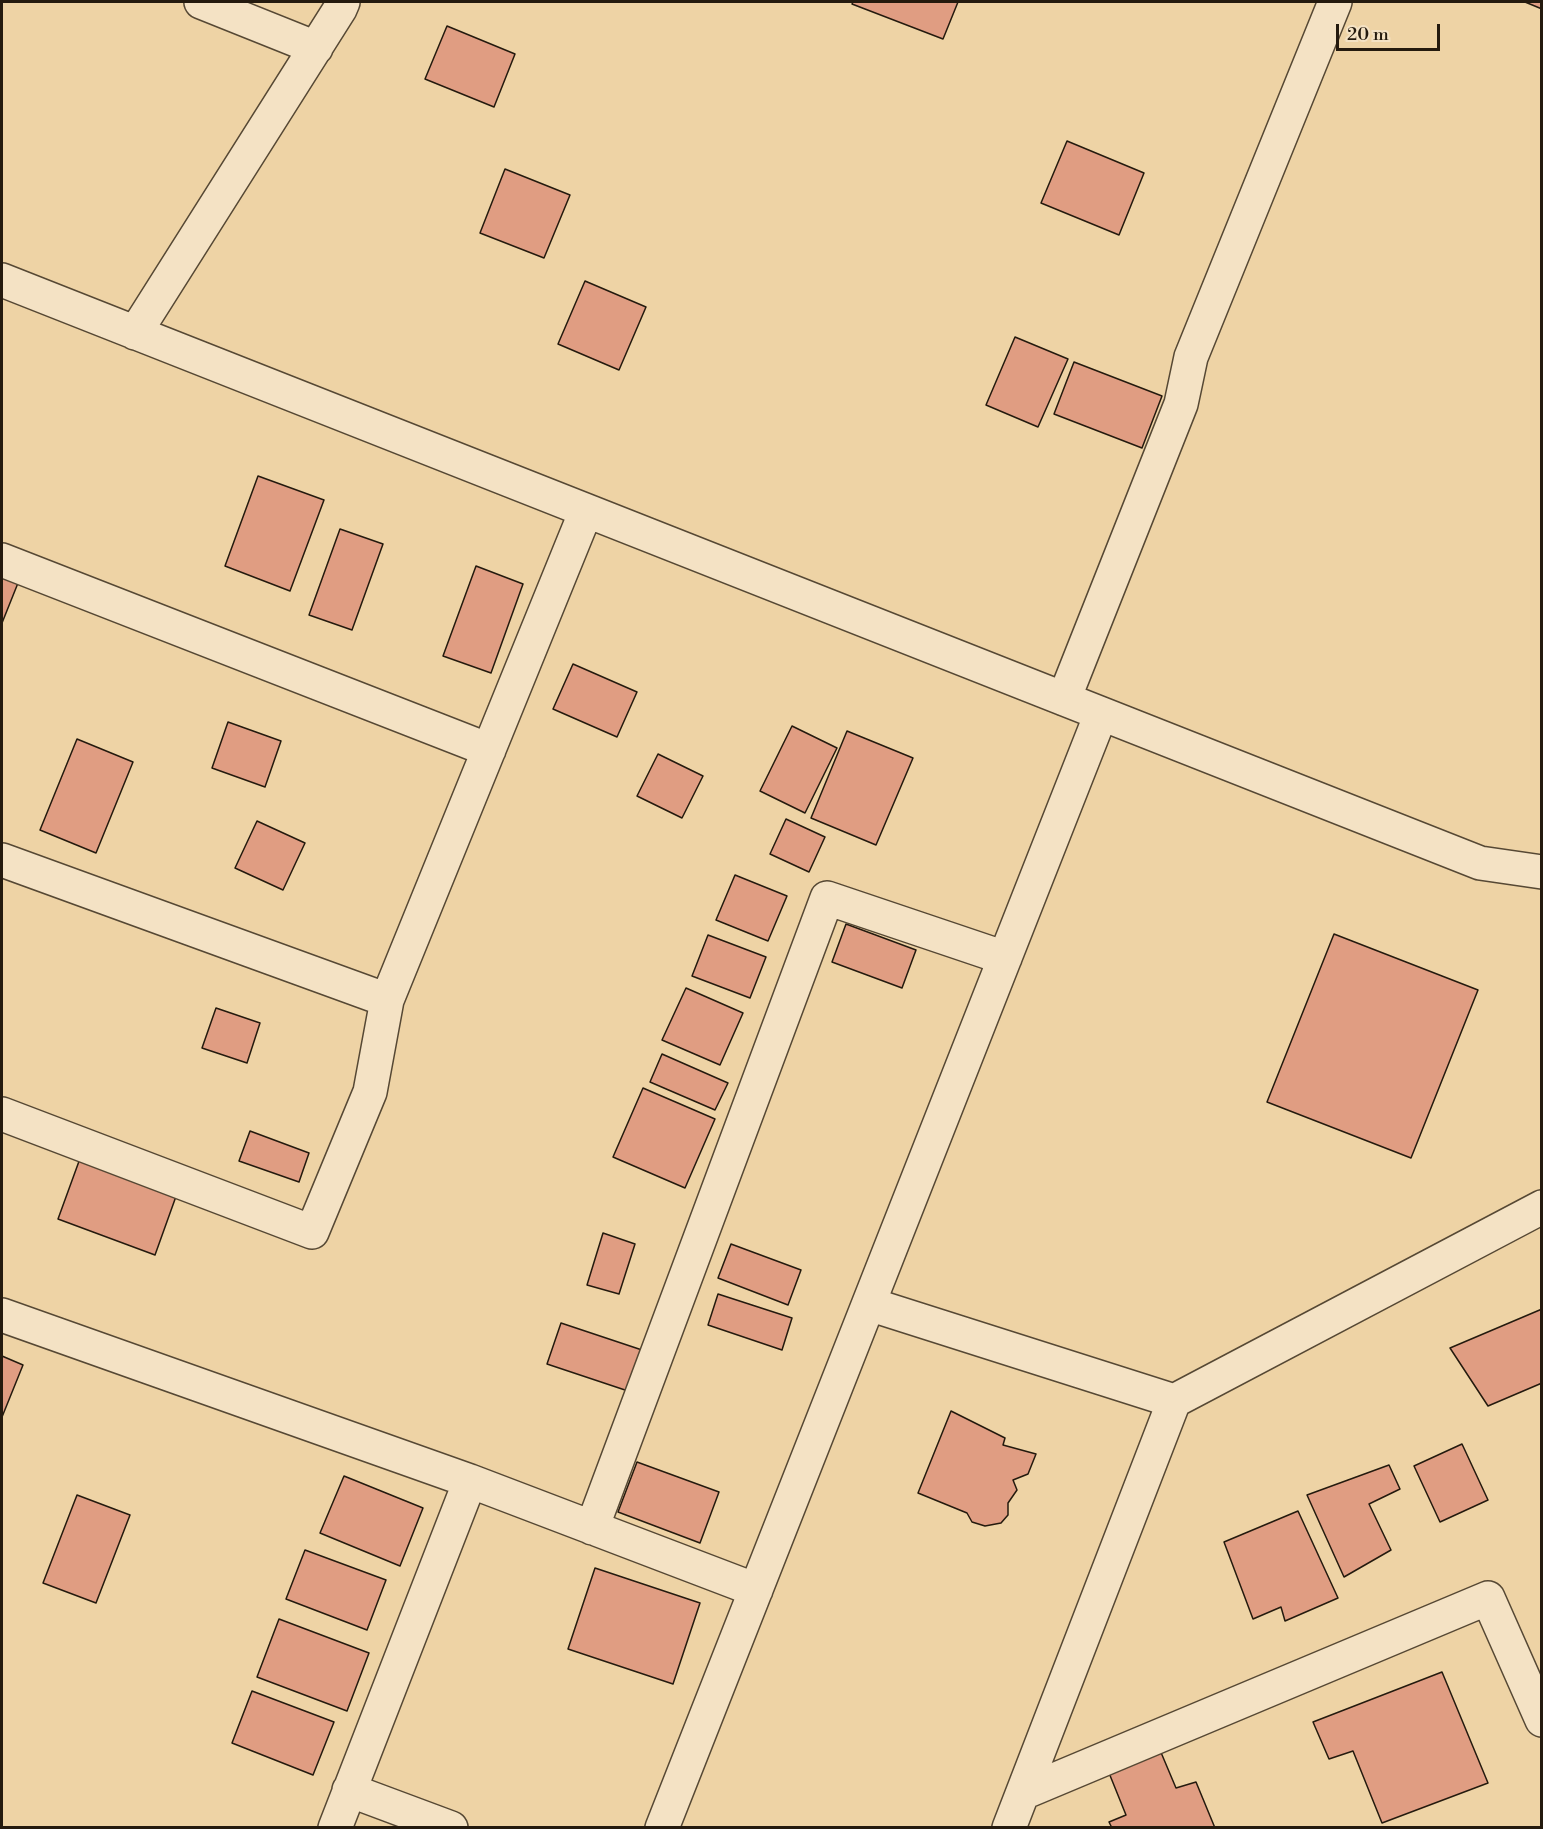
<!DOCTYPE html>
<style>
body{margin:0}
#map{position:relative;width:1543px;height:1829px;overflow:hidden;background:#eed3a5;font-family:"Libre Bodoni",serif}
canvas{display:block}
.frame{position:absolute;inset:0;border:3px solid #241a0e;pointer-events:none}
.scale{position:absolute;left:1336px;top:24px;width:104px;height:27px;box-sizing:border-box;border:3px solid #241a0e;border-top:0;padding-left:8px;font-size:18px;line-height:21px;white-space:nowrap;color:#241a0e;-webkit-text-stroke:4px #f4e2c4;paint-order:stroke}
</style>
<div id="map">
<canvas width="1543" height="1829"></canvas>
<div class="frame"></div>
<div class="scale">20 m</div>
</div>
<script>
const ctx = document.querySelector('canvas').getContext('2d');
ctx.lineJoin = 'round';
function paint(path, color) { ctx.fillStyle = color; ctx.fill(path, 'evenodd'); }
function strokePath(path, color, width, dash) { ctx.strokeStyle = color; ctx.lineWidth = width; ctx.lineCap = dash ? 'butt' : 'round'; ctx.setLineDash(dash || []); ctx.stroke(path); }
const building = new Path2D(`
 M853,2h105l-15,37 -91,-35z
 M1525,2h17v7z
 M447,26l68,28 -21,53 -69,-28z
 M1067,141l77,32 -25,62 -78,-32z
 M505,169l65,26 -26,63 -64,-25z
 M585,281l61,26 -27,63 -61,-26z
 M1015,337l53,22 -30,68 -52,-22z
 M1074,362l88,34 -20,52 -88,-34z
 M258,476l66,24 -34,91 -65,-25z
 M340,529l43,15 -31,86 -43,-15z
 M476,566l47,18 -32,89 -48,-17z
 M2,570l18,8 -18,45z
 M573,664l64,28 -20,45 -64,-28z
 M228,722l53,19 -16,46 -53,-19z
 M792,726l45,22 -32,65 -45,-22z
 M847,731l66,27 -37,87 -65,-27z
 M77,739l56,23 -37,91 -56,-23z
 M658,754l45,22 -21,42 -45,-22z
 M786,819l39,18 -16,35 -39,-18z
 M257,821l48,22 -22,47 -48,-22z
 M735,875l52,21 -19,45 -52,-21z
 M846,924l70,26 -14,38 -70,-26z
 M1334,934l144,56 -67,168 -144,-56z
 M708,935l58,22 -16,41 -58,-22z
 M686,988l57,25 -23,52 -58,-25z
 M216,1008l44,15 -13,40 -45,-15z
 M662,1054l66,29 -13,27 -65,-28z
 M643,1088l72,31 -30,69 -72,-31z
 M250,1131l59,22 -10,29 -60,-21z
 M82,1153l97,35 -24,67 -97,-36z
 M603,1233l32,11 -16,50 -32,-9z
 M731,1244l70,26 -13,35 -70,-27z
 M718,1294l74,24 -10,32 -74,-25z
 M1542,1309v74l-54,23 -38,-58z
 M561,1323l84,28 -14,41 -84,-28z
 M2,1356l21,9 -21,52z
 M951,1411l54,27 -2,7 33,9 -8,20 -15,6 4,10 -9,13v12l-7,8 -16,3 -13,-4 -5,-9 -49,-20z
 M1462,1444l26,56 -48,22 -26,-56z
 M637,1462l82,30 -19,51 -82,-31z
 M1389,1465l11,24 -31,15 22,46 -47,27 -37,-82z
 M344,1476l79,32 -23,58 -80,-33z
 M77,1495l53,20 -34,88 -53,-20z
 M1298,1511l40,87 -53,23 -4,-14 -28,12 -29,-77z
 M305,1550l81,30 -19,50 -81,-31z
 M595,1568l105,35 -27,81 -105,-35z
 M279,1619l90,34 -22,58 -90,-34z
 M1442,1672l46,111 -106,40 -29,-72 -24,8 -16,-37z
 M252,1691l82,31 -21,53 -81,-32z
 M1157,1743l19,45 20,-6 19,46h-103l-3,-6 17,-7 -19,-47z`);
const minor = new Path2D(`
 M201,2l115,46
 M2,280l1478,583 62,9
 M135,333l205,-324 3,-7
 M2,560l487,190
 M1064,699l117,-295 10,-47 144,-355
 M2,860l385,140
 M2,1114l310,118 58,-140 17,-92 199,-489
 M869,1304l305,97
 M2,1315l468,166 286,109
 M592,1528l235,-630 178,60
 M349,1790l102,38
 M1023,1793l465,-195 54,122
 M335,1828l135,-347
 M662,1828l439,-1114
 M1009,1828l165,-427 368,-194`);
paint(building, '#e09d82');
strokePath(building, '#241a0e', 1.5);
strokePath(minor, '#564834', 36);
strokePath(minor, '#f4e2c4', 33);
</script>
